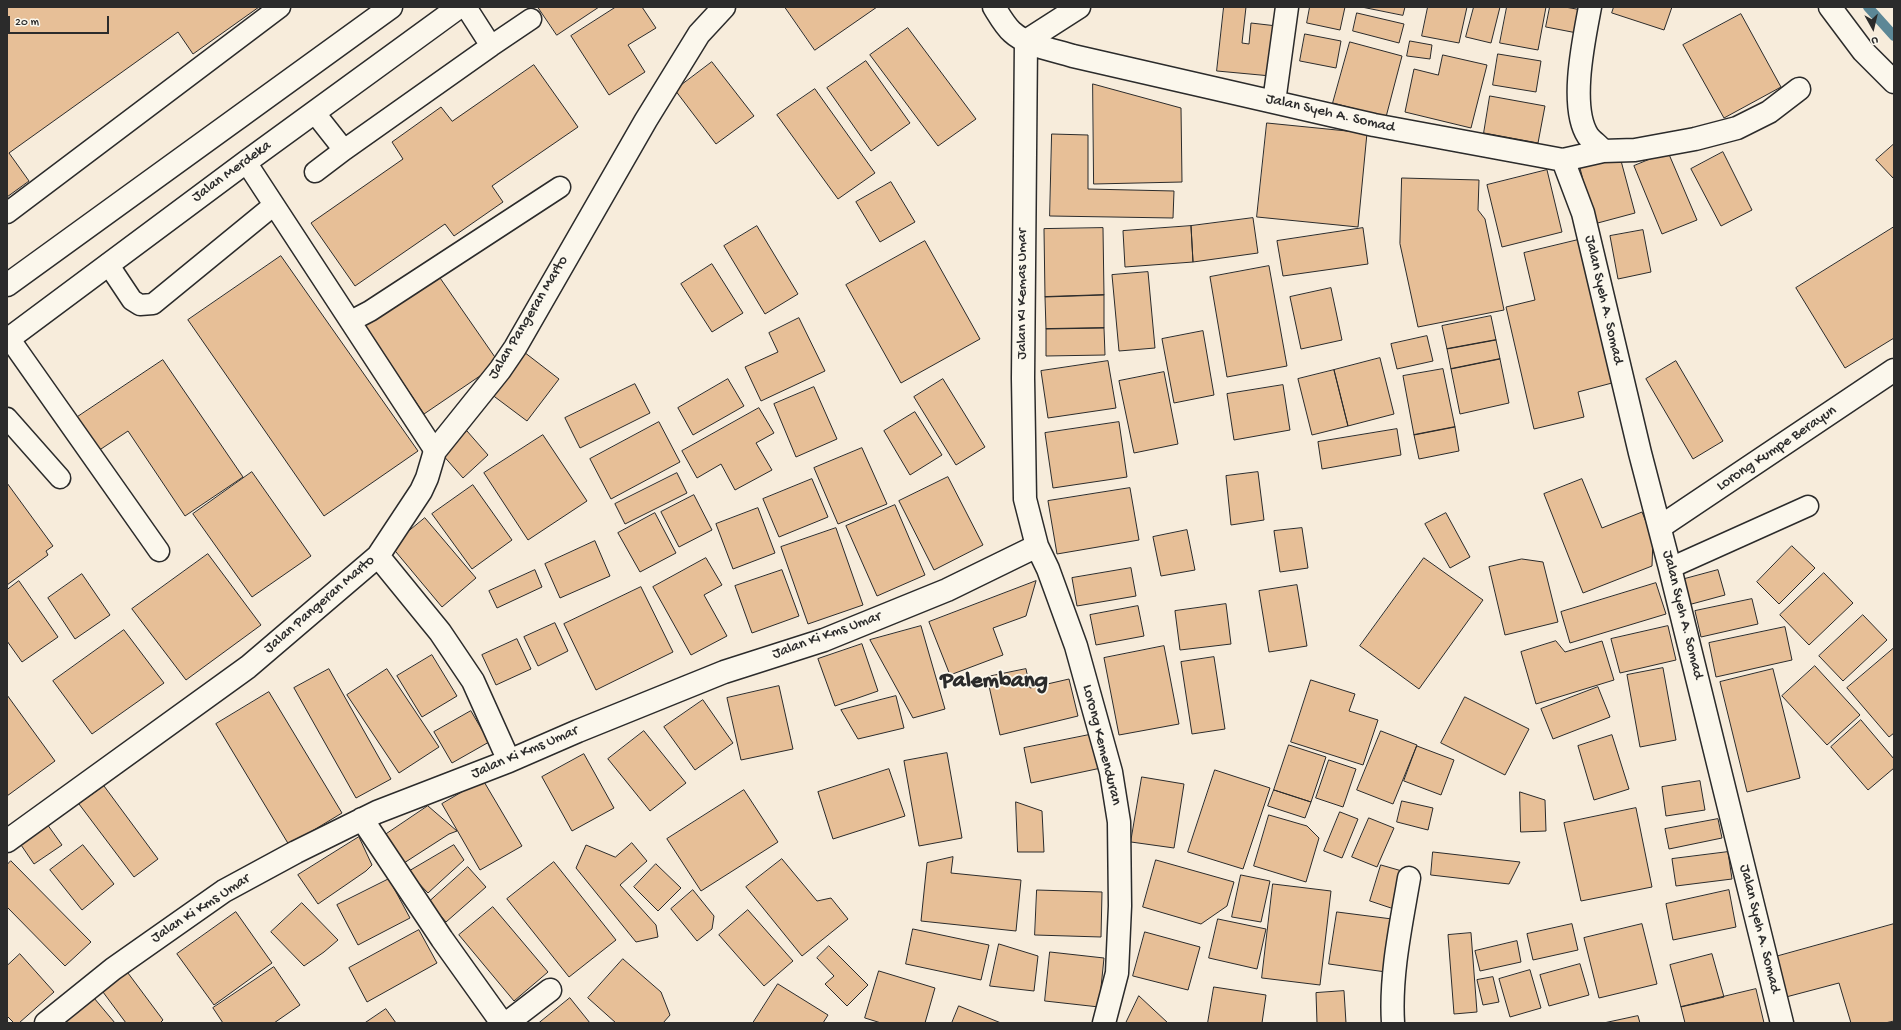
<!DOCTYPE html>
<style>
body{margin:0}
#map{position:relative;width:1901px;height:1030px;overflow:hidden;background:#f7ecdb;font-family:"Gochi Hand",sans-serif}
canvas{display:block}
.frame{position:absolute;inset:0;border:8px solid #2b2b2b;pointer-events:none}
.north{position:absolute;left:1853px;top:8px;width:40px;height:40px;-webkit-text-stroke:3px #fbf7ec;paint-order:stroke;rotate:172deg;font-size:11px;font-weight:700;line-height:16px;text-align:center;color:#2b2b2b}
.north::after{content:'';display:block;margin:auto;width:14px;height:18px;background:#2b2b2b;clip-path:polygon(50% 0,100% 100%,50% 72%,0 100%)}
.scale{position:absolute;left:8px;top:16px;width:101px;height:18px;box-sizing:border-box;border:2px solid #2b2b2b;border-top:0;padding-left:5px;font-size:12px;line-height:14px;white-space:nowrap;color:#2b2b2b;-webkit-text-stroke:3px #fbf7ec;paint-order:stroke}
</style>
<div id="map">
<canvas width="1901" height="1030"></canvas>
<div class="frame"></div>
<div class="north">U</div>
<div class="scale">20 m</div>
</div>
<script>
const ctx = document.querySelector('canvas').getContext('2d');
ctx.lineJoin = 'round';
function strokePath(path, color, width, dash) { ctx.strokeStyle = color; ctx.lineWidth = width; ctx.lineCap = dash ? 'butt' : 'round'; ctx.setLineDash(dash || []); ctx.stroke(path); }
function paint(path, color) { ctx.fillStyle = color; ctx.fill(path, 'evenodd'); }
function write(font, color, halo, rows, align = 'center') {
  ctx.font = font + ' "Gochi Hand",sans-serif'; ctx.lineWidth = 3.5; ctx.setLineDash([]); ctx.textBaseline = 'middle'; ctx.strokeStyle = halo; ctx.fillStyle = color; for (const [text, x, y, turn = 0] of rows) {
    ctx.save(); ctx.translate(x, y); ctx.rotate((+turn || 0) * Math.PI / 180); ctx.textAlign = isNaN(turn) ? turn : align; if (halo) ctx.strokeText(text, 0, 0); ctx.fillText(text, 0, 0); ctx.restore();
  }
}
const stream = new Path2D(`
 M1868,7l26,29`);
const building = new Path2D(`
 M7,7h252l-66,47 -15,-22 -169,121 20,28 -22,16z
 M538,7h61l-42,28z
 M616,7h26l14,21 -28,17 17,27 -36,23 -38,-59z
 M785,7h92l-62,43z
 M1224,7h22l-4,36 7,1 2,-21 26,3 -6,50 -54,-5z
 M1310,7h35l-5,23 -33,-7z
 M1362,7h43l-2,8z
 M1428,7h39l-8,36 -37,-7z
 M1474,7h26l-9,36 -25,-6z
 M1507,7h39l-8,43 -38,-7z
 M1550,7h15l17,3 -5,23 -31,-6z
 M1614,7h58l-8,23 -52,-17z
 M1357,13l47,11 -5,19 -46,-12z
 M1741,14l40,73 -57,31 -41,-73z
 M908,28l68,91 -38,27 -68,-91z
 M1305,34l36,7 -5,27 -36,-7z
 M1410,41l22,4 -2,14 -23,-3z
 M1350,42l52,14 -16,61 -53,-14z
 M1498,54l43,7 -5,31 -43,-7z
 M1443,55l44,10 -16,63 -66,-16 9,-43 24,6z
 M866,61l44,62 -39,28 -44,-63z
 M712,62l42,54 -38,28 -41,-54z
 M534,65l44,62 -86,59 11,16 -49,34 -9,-12 -90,62 -44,-63 92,-64 -11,-17 49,-35 11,14z
 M1093,84l88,24 1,74 -88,2z
 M815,89l60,84 -37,26 -61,-84z
 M1490,96l55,10 -7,37 -54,-10z
 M1267,123l100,10 -9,94 -101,-10z
 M1052,134l36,1v54l86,2 -1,27 -123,-2z
 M1894,144v35l-18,-19z
 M1668,152l29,68 -35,14 -28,-68z
 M1723,152l29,58 -31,16 -30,-57z
 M1620,157l15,56 -41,11 -14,-56z
 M1547,170l15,62 -60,15 -15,-62z
 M1402,178l77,2 -1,30 7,9 19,91 -86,17 -18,-83z
 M891,182l24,40 -35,20 -24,-40z
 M1253,218l5,35 -65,9 -2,-36z
 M757,226l41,68 -33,20 -41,-68z
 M1191,226l2,36 -68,5 -2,-36z
 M1894,227v111l-49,30 -49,-80z
 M1103,228l1,67 -59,2 -1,-68z
 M1363,228l5,36 -85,12 -6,-35z
 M1643,230l8,42 -33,7 -8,-43z
 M1578,240l34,143 -34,9 6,25 -50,12 -28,-122 29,-7 -11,-47z
 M925,241l55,98 -79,44 -55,-98z
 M281,256l137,195 -94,65 -136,-196z
 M712,264l31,49 -31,19 -31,-48z
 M1269,266l18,100 -60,11 -17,-100z
 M1148,272l7,76 -36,3 -7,-76z
 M438,275l61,88 -75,51 -60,-89z
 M1331,288l11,52 -41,9 -11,-52z
 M1104,295v33l-58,1 -1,-32z
 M1491,316l5,24 -49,9 -5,-23z
 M799,318l26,53 -64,30 -16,-34 33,-15 -9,-19z
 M1104,328l1,27 -59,1v-27z
 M1203,331l11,64 -40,8 -12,-64z
 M1427,336l6,25 -36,8 -6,-25z
 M1496,340l4,19 -49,10 -4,-20z
 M524,352l35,27 -32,42 -36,-27z
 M1380,358l14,56 -46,12 -14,-56z
 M1500,359l9,44 -49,11 -9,-45z
 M163,360l80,117 -58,39 -57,-85 -33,22 -22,-33z
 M1108,361l8,47 -68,10 -7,-47z
 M1676,361l47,80 -30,18 -47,-80z
 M1443,369l12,58 -41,8 -11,-59z
 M1334,370l14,56 -36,9 -14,-56z
 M1164,372l14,72 -44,9 -15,-72z
 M728,379l16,27 -51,29 -15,-27z
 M943,379l42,68 -29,18 -42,-68z
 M635,384l15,29 -70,35 -15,-30z
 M1283,385l7,45 -56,10 -7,-46z
 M814,387l23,52 -41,18 -22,-53z
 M759,408l15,25 -18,10 16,27 -37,20 -14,-26 -24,14 -15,-27z
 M915,412l27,43 -32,20 -26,-44z
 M659,422l21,40 -69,37 -21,-40z
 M1119,422l8,55 -74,11 -8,-55z
 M1455,427l4,24 -40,8 -5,-24z
 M1397,429l4,26 -79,14 -4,-27z
 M467,431l21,24 -25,23 -22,-25z
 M543,435l44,66 -59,39 -44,-67z
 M862,448l25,56 -49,20 -24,-56z
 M252,472l59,84 -59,41 -59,-83z
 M1258,472l6,48 -33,5 -5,-49z
 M677,473l10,20 -62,31 -10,-20z
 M948,477l35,68 -49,25 -35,-69z
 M812,479l16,38 -49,20 -16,-38z
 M1582,479l20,49 40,-16 11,27 -1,27 -69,27 -39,-99z
 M7,483l46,63 -7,5 2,4 -41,30z
 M473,485l39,55 -40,29 -40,-55z
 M1130,488l9,52 -82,14 -9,-53z
 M694,495l18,35 -33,17 -18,-35z
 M895,505l30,70 -48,21 -31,-70z
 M758,508l17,45 -42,16 -17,-45z
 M655,513l21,40 -36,19 -22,-39z
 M1446,513l24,44 -20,11 -25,-44z
 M425,518l51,60 -34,29 -51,-61z
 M836,528l27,77 -55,19 -27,-77z
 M1302,528l6,40 -28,4 -6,-41z
 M1187,530l8,40 -34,6 -8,-39z
 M595,541l15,35 -50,22 -15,-34z
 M1792,546l23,22 -36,36 -22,-22z
 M208,554l53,71 -75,55 -54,-71z
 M706,558l16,27 -18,10 23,41 -36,19 -38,-68z
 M1424,558l59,42 -64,89 -59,-43z
 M1522,559l21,3 15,60 -53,13 -16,-68z
 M1131,568l5,28 -59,10 -5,-28z
 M535,570l7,17 -45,21 -8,-17z
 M782,570l17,46 -47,17 -17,-47z
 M1718,570l7,25 -37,10 -7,-25z
 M1824,573l29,30 -44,42 -29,-30z
 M82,574l28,41 -35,24 -27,-41z
 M19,581l39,56 -36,25 -15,-21v-51z
 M1036,581l-10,35 -33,12 10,27 -53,20 -21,-53z
 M1656,583l10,31 -96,29 -9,-31z
 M1297,585l10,61 -38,6 -10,-61z
 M641,587l32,65 -77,38 -32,-66z
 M1752,599l6,25 -57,13 -6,-26z
 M1226,604l5,40 -51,6 -5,-39z
 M1138,606l6,30 -48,9 -6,-30z
 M1863,615l24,25 -44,41 -24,-25z
 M555,623l13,28 -30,15 -14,-29z
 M921,626l24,83 -32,9 -43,-78z
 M1668,626l8,34 -56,13 -9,-34z
 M1785,627l7,33 -76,17 -7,-34z
 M124,630l40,53 -72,51 -39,-53z
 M517,639l14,30 -35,16 -14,-30z
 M1556,641l9,11 37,-11 12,39 -78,24 -15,-52z
 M862,644l16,47 -43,15 -17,-47z
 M1164,646l15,78 -60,11 -15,-77z
 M1894,648v85l-5,4 -42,-49z
 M432,655l25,41 -35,21 -25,-41z
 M1214,657l11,72 -33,5 -11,-72z
 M1815,666l45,49 -33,30 -45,-49z
 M1663,668l13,72 -36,7 -13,-72z
 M329,669l62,110 -35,19 -62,-110z
 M387,669l52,78 -40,26 -52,-78z
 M1026,669l4,19 39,-9 9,37 -78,19 -13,-58z
 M1773,669l27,109 -53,14 -27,-110z
 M1311,680l44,14 -6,17 29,9 -15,45 -72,-23z
 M779,686l14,63 -52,11 -14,-62z
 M1598,687l12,30 -57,22 -12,-30z
 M269,692l73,121 -53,32 -73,-121z
 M7,695l48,66 -48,35z
 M896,696l8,32 -46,11 -17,-29z
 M1465,697l64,32 -24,46 -64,-32z
 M703,700l30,43 -38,27 -31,-43z
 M471,711l18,31 -37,21 -18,-31z
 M1861,720l33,39v9l-26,22 -37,-43z
 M644,731l42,52 -36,28 -42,-52z
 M1381,731l36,14 -24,59 -36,-14z
 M1094,734l7,34 -70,15 -7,-35z
 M1612,735l17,54 -35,11 -16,-54z
 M1289,745l37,12 -15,45 -37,-12z
 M1417,746l37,14 -13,35 -37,-14z
 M947,753l15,85 -43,8 -15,-85z
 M584,754l30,54 -42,23 -30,-54z
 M1329,760l27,9 -13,38 -27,-9z
 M889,769l16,47 -72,23 -15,-47z
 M1215,770l55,18 -27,81 -55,-17z
 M1142,777l42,7 -10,64 -43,-6z
 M483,780l39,66 -42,24 -38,-66z
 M1700,781l5,29 -39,6 -4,-29z
 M104,786l54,73 -24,18 -55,-73z
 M744,790l34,52 -77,49 -34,-52z
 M1274,790l37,12 -6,16 -37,-12z
 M1520,792l25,8 1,31 -25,1z
 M1402,801l31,7 -5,22 -31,-8z
 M1016,802l26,9 2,41h-26z
 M428,806l29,25 -8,3 -45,29 -19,-28z
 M1636,808l16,79 -71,14 -17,-78z
 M1340,812l18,7 -16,39 -18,-7z
 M1269,815l38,11 12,12 -13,44 -52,-16z
 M1369,818l25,10 -17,39 -25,-10z
 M1718,819l4,19 -53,11 -4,-20z
 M47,824l15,21 -28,19 -15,-22z
 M359,837l13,28 -6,6 -48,33 -20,-29z
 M632,843l15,18 -27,24 36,40 2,12 -22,5 -60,-74 10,-23 29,12z
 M83,845l31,39 -32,26 -32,-40z
 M454,845l10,15 -36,33 -20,-21z
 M1433,852l87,10 -11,22 -78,-9z
 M1728,852l4,27 -56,7 -4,-27z
 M953,857l-2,16 70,7 -5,51 -95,-10 6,-58z
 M782,859l35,42 14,-3 17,21 -46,37 -56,-69z
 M1156,860l78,22 -7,24 -26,18 -58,-17z
 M11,861l80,81 -26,24 -58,-59v-42z
 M554,862l62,78 -47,37 -62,-78z
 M656,864l25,24 -23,23 -24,-24z
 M1381,865l28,8 -12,37 -27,-9z
 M468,867l18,20 -40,35 -17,-20z
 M1241,875l29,6 -9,41 -29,-5z
 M389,879l21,39 -52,27 -21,-40z
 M1273,884l58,7 -11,94 -58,-7z
 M693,890l21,26 -2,13 -15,12 -26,-32z
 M1037,890l65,2 -1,45 -66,-2z
 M1729,890l7,37 -63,13 -7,-36z
 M302,903l36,37 -14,12 -20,14 -33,-34z
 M493,907l55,65 -34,29 -55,-66z
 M748,910l45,51 -29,25 -45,-51z
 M236,912l36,51 -58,42 -37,-51z
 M1337,912l63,8 -7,53 -64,-9z
 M1218,919l48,10 -9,40 -48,-11z
 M1572,924l6,26 -45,10 -6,-26z
 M1642,924l15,60 -58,14 -15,-60z
 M1894,924v97l-9,2h-34l-12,-40 -53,14 -11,-40z
 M913,929l76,16 -8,35 -75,-16z
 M419,930l18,33 -70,39 -18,-34z
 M1145,932l55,15 -12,43 -55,-14z
 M1471,933l6,79 -23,2 -6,-79z
 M1517,941l4,21 -41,9 -5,-20z
 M999,944l39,12 -4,35 -44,-5z
 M829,946l39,39 -21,21 -22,-22 9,-8 -17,-18z
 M1050,952l54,6 -5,49 -54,-6z
 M20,954l34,38 -35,31h-5l-7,-7v-50z
 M1712,954l12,43 -43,10 -11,-42z
 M623,959l38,33 9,23 -7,8h-47l-28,-25z
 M1580,964l9,31 -40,11 -9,-31z
 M274,967l26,38 -26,18h-51l-10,-15z
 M125,969l38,51 -3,3h-34l-26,-35z
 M1530,970l11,38 -31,9 -11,-38z
 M879,971l56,17 -10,35h-44l-16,-5z
 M1493,977l6,25 -16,3 -6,-25z
 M778,984l50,31 -5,8h-70z
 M1214,987l52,8 -4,28h-54z
 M1756,989l8,34h-79l-4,-16z
 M1344,991l2,32h-29l-1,-30z
 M1139,996l29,27h-42z
 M94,998l21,25h-52z
 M570,998l20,25h-51z
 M959,1006l42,17h-49z
 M386,1009l10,14h-31z
 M1638,1016l2,7h-36z`);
const service = new Path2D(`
 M491,46l40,-27
 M314,112l30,38 147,-104 -25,-39
 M246,162l189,289
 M315,172l29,-22
 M7,213l273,-206
 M108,264l24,36 8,5 13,-1 121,-99
 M351,321l19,-10 190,-124
 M9,338l150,213
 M7,418l53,60
 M1670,568l138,-62`);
const minor = new Path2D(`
 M994,7c5,8 11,19 18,25 15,14 42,18 61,24l301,69 189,35 20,53 57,240 30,115 112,455
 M1590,7c-6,32 -21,100 -2,129 4,5 11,10 15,15
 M1830,7l33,44 31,31
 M1026,41l-3,337 2,121 12,47 11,23 28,77 35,126 8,50 1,84 -3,67 -13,50
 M1026,41l53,-34
 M1274,102l13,-95
 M1563,160l40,-9 32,-1 60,-11 42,-11 32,-16 30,-23
 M1660,527l234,-157
 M378,556l62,76 33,49 36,80
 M362,819l80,120 60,84
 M7,841l241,-174 130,-111 43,-65 6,-13 8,-27 65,-81 15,-22 131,-228 53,-86 25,-27
 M46,1023l67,-54 111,-78 72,-39 81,-40 132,-51 69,-30 146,-59 100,-32 123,-50 90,-44
 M507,1023l43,-33
 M1393,1023c-3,-48 8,-98 16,-145`);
const primary = new Path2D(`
 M7,285l384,-278
 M7,340l239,-178 213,-155`);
const streetNames = [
 ["Jalan Syeh A. Somad",1330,114,13],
 ["Jalan Merdeka",232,172,-36],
 ["Jalan KI Kemas Umar",1023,294,-90],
 ["Jalan Syeh A. Somad",1603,300,77],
 ["Jalan Pangeran Marto",529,318,-59],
 ["Lorong Kumpe Berayun",1777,449,-34],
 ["Jalan Pangeran Marto",320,605,-41],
 ["Jalan Syeh A. Somad",1682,615,76],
 ["Jalan Ki Kms Umar",827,636,-20],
 ["Lorong Kemenduran",1101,745,76],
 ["Jalan Ki Kms Umar",525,753,-23],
 ["Jalan Ki Kms Umar",201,909,-33],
 ["Jalan Syeh A. Somad",1759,929,76]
];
const townNames = [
 ["Palembang",994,682]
];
strokePath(stream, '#5c8796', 10);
paint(building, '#e7bf97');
strokePath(building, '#2b2b2b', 1);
strokePath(service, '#2b2b2b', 23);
strokePath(minor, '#2b2b2b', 25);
strokePath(primary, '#2b2b2b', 25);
strokePath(service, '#fbf7ec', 20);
strokePath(minor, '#fbf7ec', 22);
strokePath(primary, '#fbf7ec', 22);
write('15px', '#2b2b2b', '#fbf7ec', streetNames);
write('bold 23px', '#2b2b2b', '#fbf7ec', townNames);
</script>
